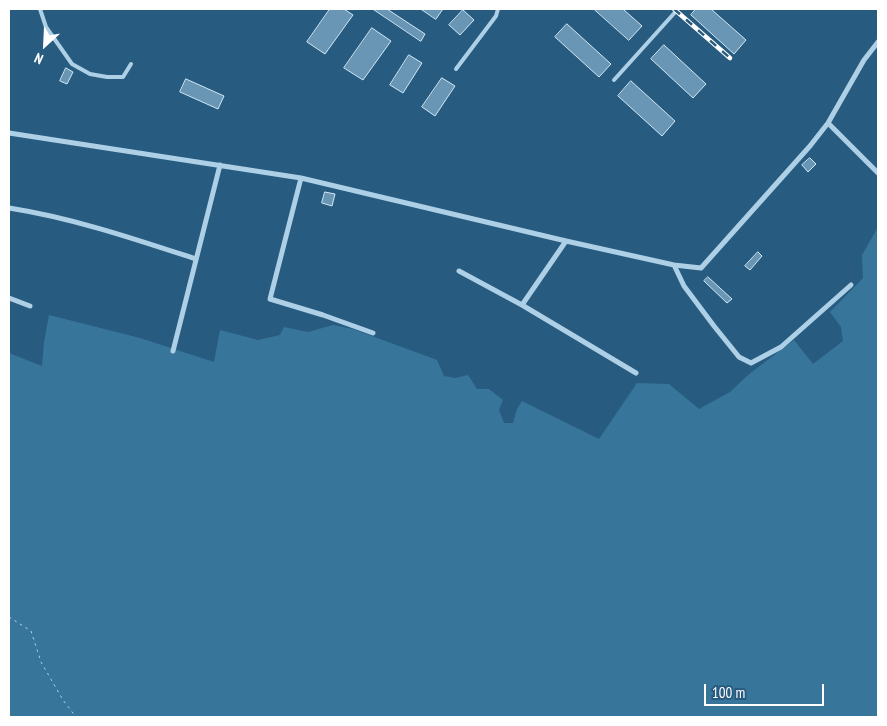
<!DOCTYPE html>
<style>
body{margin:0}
#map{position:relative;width:887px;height:726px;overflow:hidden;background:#275c80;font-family:"PT Sans Narrow",sans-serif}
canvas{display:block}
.frame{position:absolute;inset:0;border:10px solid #fff;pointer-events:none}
.north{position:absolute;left:20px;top:20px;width:50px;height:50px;-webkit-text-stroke:4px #275c80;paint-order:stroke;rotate:205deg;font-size:14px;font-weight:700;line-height:20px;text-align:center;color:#fff}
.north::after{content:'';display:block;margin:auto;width:18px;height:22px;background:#fff;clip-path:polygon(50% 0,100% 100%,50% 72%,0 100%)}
.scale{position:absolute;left:704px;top:684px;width:120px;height:22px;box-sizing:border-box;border:2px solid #fff;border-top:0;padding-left:6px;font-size:15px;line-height:18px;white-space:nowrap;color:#fff;-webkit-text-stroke:4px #275c80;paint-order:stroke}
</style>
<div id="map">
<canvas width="887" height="726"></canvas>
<div class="frame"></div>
<div class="north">N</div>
<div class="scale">100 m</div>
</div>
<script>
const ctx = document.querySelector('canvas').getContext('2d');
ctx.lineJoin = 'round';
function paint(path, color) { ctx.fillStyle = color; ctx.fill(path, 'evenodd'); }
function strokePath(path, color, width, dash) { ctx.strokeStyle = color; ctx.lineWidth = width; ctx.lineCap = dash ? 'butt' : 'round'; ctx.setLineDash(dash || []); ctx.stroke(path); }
const green = new Path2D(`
 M878,227v490h-869v-364l33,13 2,-24 5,-27 91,23 74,24 6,-32 38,10 22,-5 4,-8 24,5 25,-7 20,4 84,31 7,16 11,2 13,-3 9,14h12l14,11 -4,10 5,13h9l4,-14 5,-8 77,38 38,-56 32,1 30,25 31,-17 18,-17 46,-35 19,24 30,-23 -2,-14 -11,-15 33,-34 -1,-23z`);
const building = new Path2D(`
 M330,9h14l9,6 -28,39 -18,-12z
 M373,9h14l38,25 -4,7z
 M421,9h22l-7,10z
 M594,9h29l19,17 -13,14z
 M696,9h15l35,31 -12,14 -43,-39z
 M463,10l11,10 -14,15 -11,-10z
 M567,24l44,40 -12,13 -44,-40z
 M372,28l19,13 -28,39 -19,-12z
 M664,45l42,39 -13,14 -42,-39z
 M409,55l13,8 -19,30 -13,-8z
 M66,68l7,4 -6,12 -7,-3z
 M442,78l13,8 -20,30 -13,-9z
 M186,79l38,17 -6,13 -38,-17z
 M631,81l44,40 -13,15 -44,-40z
 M810,158l6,6 -8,8 -6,-7z
 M325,192l10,2 -3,12 -10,-3z
 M758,252l4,4 -12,14 -5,-4z
 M708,277l24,22 -5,4 -23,-22z`);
const path = new Path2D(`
 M9,617l22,14 10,31 22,38 13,17`);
const lane = new Path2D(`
 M40,9l6,18 26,37 18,10 17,3h16l8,-13
 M456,69l40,-53 2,-7
 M614,80l64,-71`);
const street = new Path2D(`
 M828,123l50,50
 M9,133l292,45 265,63 108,24 27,3 109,-122 18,-23 36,-63 14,-18
 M301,178l-31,121 53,16 50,18
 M9,208c64,10 126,31 187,51
 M674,265l10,21 30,40 25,31 12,6 30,-16 70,-62
 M459,271l63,34 114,68
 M9,298l21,8
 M522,305l44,-64
 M173,351l47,-186`);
const rail = new Path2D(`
 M674,9l56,49`);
paint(green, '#38759b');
paint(building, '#6896b4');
strokePath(building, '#d1e7f5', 1);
strokePath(path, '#aed0e6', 1, [2.5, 4]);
strokePath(lane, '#aed0e6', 4);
strokePath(street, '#aed0e6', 5);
strokePath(rail, '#fff', 4.5);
strokePath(rail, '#275c80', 2.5, [8]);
</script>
